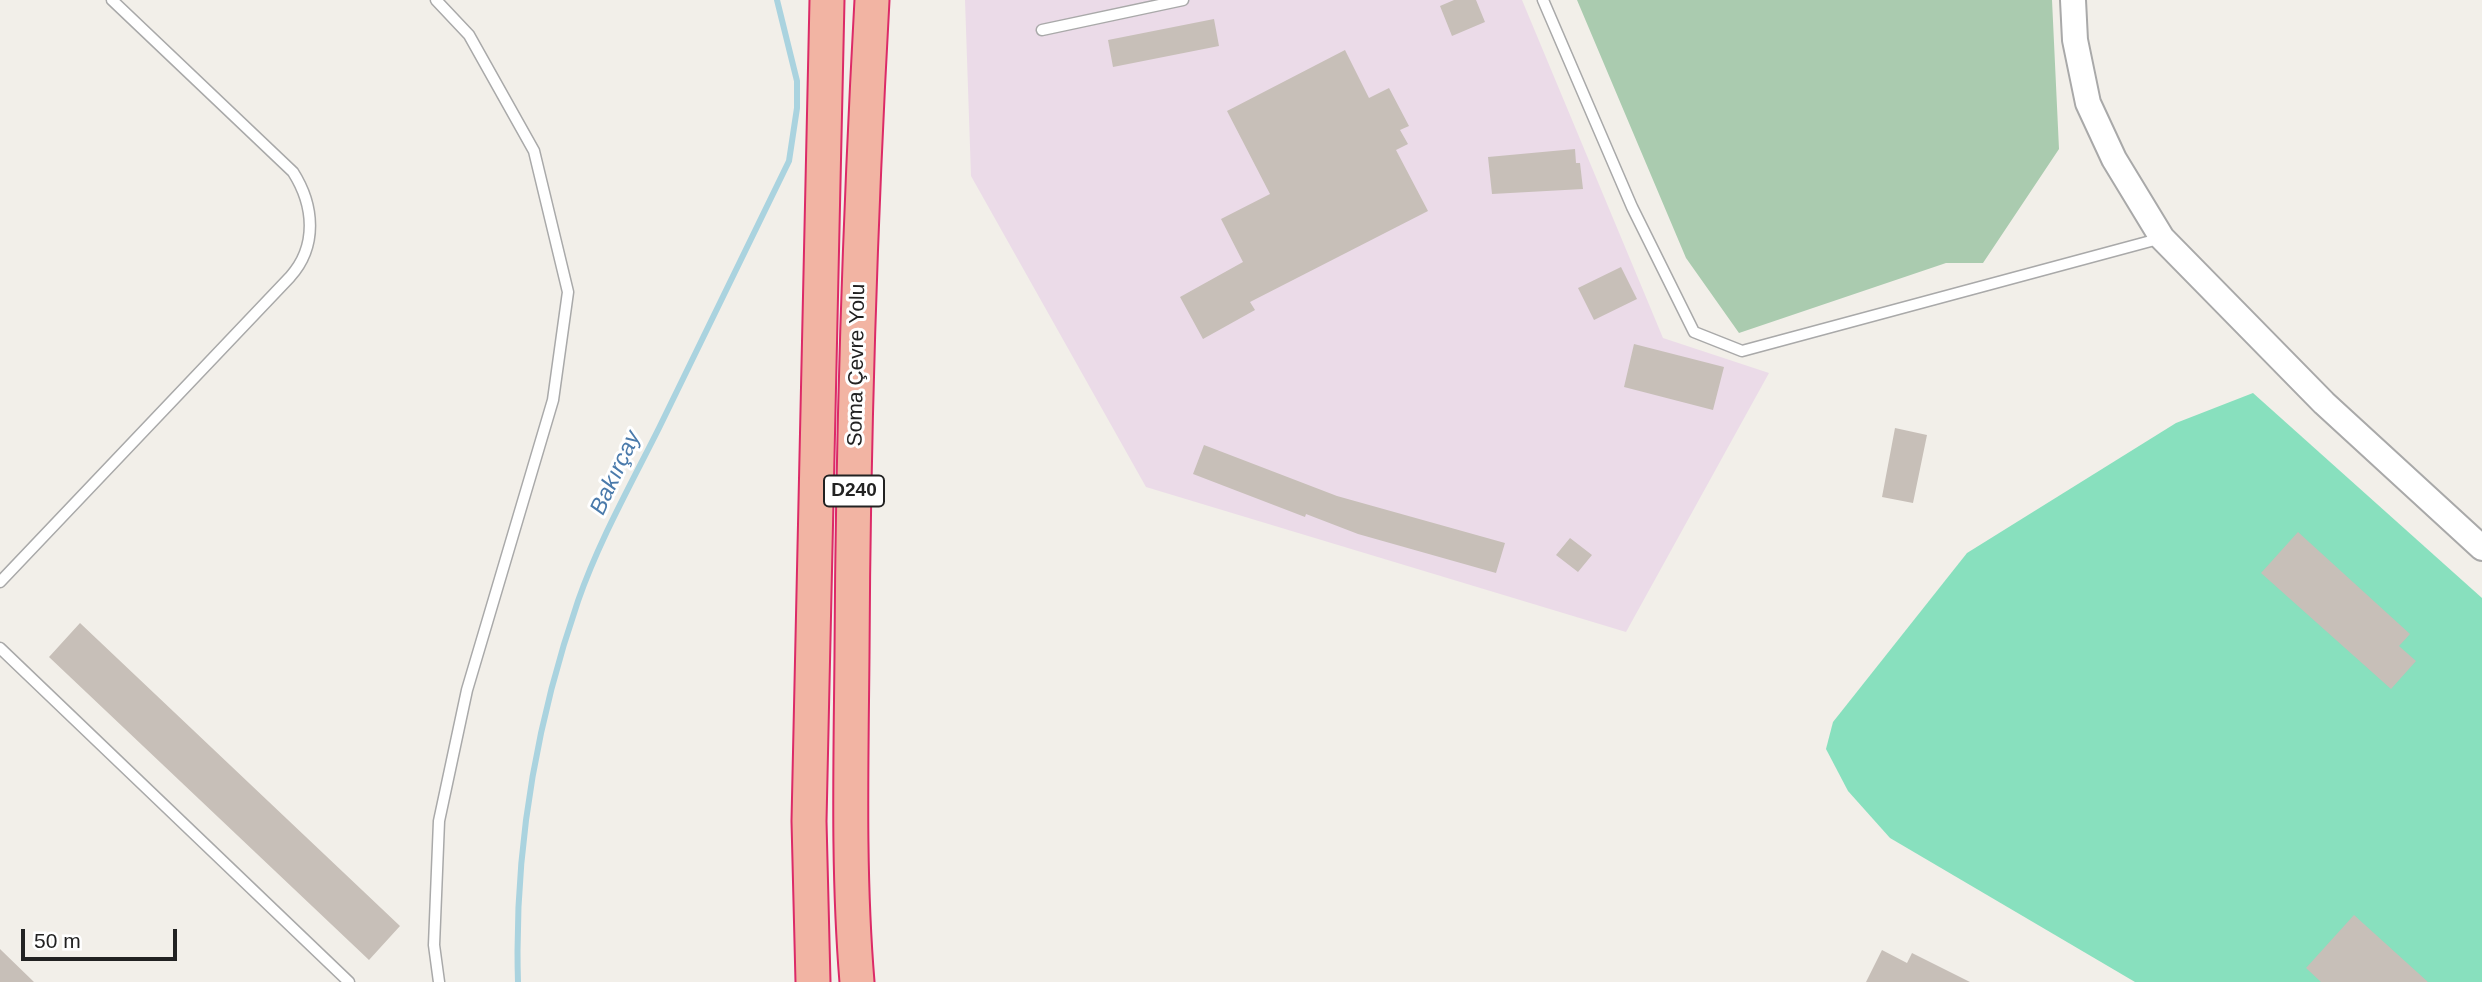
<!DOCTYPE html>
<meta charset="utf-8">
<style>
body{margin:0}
#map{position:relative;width:2482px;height:982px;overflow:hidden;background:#f2efe9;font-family:Arial,sans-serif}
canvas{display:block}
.scale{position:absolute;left:21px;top:929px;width:156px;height:32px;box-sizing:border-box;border:4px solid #222;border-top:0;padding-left:9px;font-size:21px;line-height:24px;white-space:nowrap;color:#222;-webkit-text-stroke:5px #fff;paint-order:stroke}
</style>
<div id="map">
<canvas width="2482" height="982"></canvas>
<div class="scale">50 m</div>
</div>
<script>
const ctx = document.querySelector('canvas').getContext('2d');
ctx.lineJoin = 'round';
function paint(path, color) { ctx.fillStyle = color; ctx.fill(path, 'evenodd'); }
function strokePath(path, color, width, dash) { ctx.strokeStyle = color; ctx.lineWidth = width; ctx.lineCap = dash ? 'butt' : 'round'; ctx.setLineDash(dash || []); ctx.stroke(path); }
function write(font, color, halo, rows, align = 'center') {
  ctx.font = font + ' Arial,sans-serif'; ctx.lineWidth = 6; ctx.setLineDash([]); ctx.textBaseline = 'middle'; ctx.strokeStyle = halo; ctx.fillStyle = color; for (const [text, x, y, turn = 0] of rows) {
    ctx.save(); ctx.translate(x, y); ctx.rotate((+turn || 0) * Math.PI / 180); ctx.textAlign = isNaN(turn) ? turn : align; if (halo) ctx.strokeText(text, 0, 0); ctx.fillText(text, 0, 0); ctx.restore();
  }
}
const industrial = new Path2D(`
 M965,0h557l141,338 106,35 -143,259 -480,-145 -175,-311z`);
const cemetery = new Path2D(`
 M1577,0h475l7,149 -76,114h-37l-207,70 -53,-75z`);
const pitch = new Path2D(`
 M2253,393l229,205v384h-347l-245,-144 -42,-47 -22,-42 7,-27 134,-169 209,-130z`);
const stream = new Path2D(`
 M518,982c-4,-129 18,-259 60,-381 21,-60 52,-115 81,-173 44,-89 86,-178 130,-267l8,-53v-27l-20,-81`);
const building = new Path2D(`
 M1454,0h22l9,22 -33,14 -12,-30z
 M1214,19l5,27 -106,21 -5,-27z
 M1345,50l24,48 20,-10 20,38 -9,4 8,14 -12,6 32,61 -178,91 5,8 -52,29 -23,-42 63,-35 -22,-43 49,-25 -43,-83z
 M1575,149l1,14h4l3,26 -91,5 -4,-37z
 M1621,267l16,32 -43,21 -16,-32z
 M1634,344l90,23 -11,43 -89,-23z
 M1895,428l32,7 -14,68 -31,-6z
 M1204,445l133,51 168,47 -9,30 -138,-39 -52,-20 -1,3 -112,-43z
 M2298,532l112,102 -11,12 17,15 -25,28 -130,-116z
 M1570,538l22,17 -14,17 -22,-17z
 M80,623l320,303 -31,34 -320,-303z
 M2354,915l74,67h-107l-15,-14z
 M0,949l34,33h-34z
 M1882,950l25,13 5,-10 58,29h-104z`);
const service = new Path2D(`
 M436,0l33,35 65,116 34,141 -15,108 -86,290 -28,131 -5,124 5,37
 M1543,0l89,207 62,125 48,19 420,-113
 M1042,30l141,-30
 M0,582l290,-305c28,-31 24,-72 3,-105l-181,-172
 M0,648l349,334`);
const tertiary = new Path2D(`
 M2073,0l2,40 13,63 26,56 48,79 162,165 158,145`);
const trunk = new Path2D(`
 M813,982l-4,-161 18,-821
 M857,982c-9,-109 -6,-218 -5,-327 1,-219 8,-437 20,-655`);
const shields = [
 [854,491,60]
];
const shieldNames = [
 ["D240",854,491]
];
const streetNames = [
 ["Soma Çevre Yolu",857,365,-89]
];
const waterNames = [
 ["Bakırçay",616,473,-65]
];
paint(industrial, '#ebdbe8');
paint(cemetery, '#aacbaf');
paint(pitch, '#88e0be');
strokePath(stream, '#aad3df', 6);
paint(building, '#c7bfb8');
strokePath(service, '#a9a9a9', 13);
strokePath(tertiary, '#a9a9a9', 28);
strokePath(trunk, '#dc2a67', 37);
strokePath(service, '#fff', 10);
strokePath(tertiary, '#fff', 24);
strokePath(trunk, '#f2b4a3', 33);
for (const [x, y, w] of shields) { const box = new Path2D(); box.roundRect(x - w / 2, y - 15.5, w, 31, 5); ctx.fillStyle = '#fff'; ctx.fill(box); strokePath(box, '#222', 2); }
write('bold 19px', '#222', null, shieldNames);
write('21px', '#222', '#fff', streetNames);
write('italic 23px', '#4a7aab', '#fff', waterNames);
</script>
